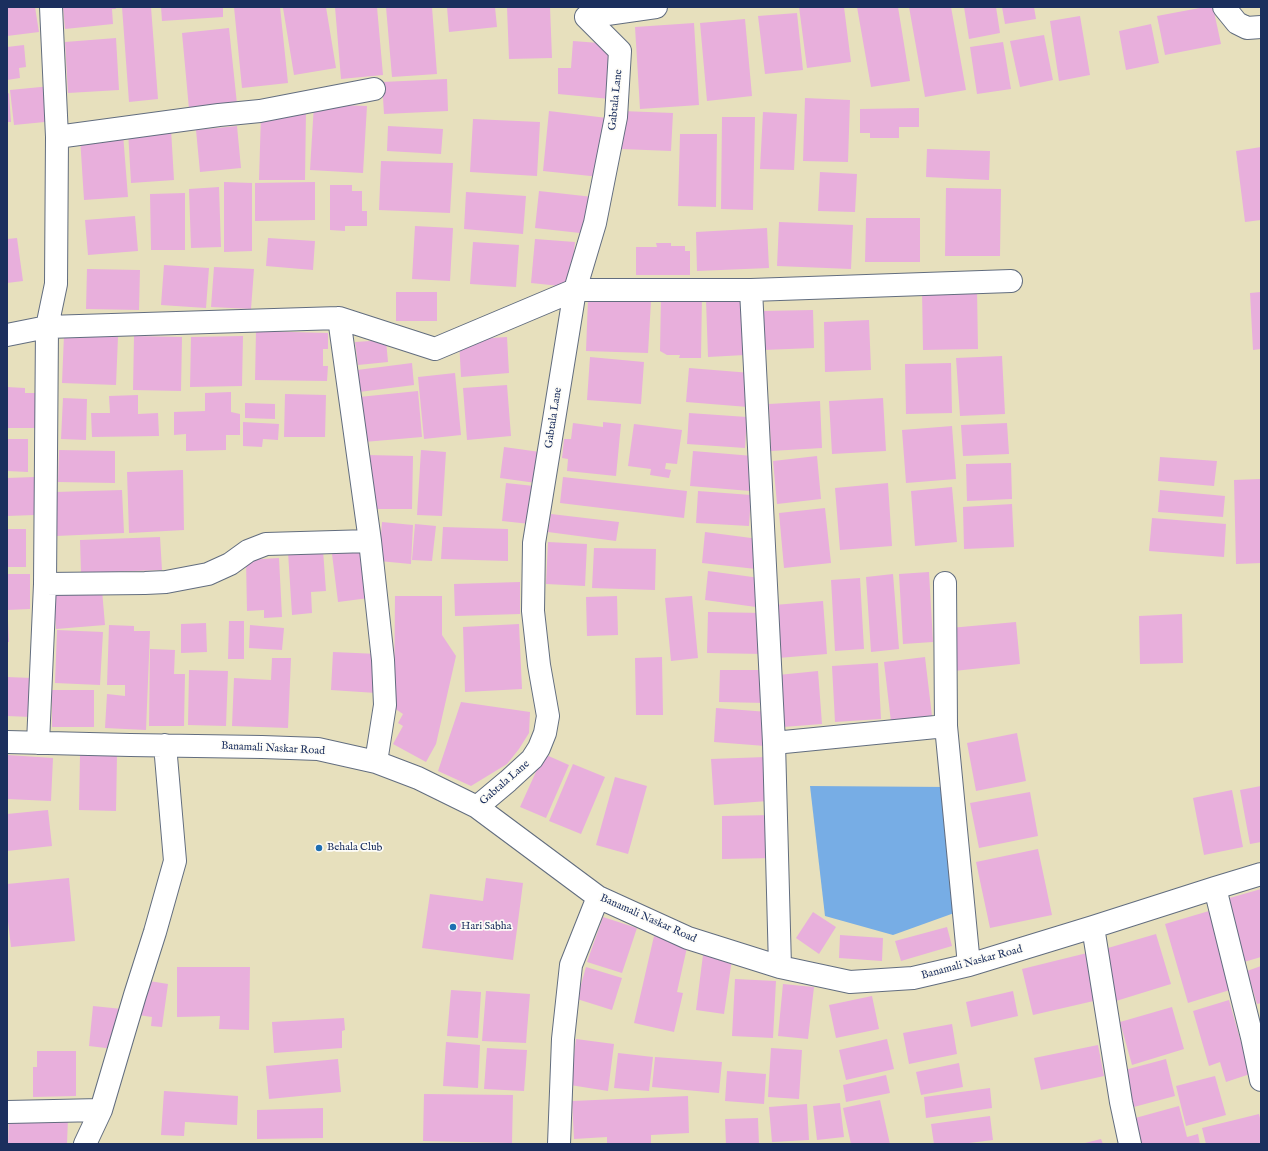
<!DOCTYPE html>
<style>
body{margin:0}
#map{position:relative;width:1268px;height:1151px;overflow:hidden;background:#e7e0bd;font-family:"IM FELL English",serif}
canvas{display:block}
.frame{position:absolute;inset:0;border:8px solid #1b2f5e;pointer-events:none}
</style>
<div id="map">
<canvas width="1268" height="1151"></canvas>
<div class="frame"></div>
</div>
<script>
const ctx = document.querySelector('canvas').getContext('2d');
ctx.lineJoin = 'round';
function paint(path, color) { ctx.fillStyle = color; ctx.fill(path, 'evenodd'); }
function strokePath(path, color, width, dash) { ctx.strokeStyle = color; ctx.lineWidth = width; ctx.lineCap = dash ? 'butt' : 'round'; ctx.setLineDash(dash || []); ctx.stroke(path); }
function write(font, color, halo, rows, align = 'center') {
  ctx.font = font + ' "IM FELL English",serif'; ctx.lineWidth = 3.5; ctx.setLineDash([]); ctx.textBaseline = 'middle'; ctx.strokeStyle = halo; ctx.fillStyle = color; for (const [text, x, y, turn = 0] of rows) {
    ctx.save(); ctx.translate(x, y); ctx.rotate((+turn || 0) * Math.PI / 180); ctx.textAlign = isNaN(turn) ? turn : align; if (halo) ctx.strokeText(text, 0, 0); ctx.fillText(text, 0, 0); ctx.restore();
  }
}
const water = new Path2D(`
 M810,786l138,1 9,125 -64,23 -68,-19z`);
const building = new Path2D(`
 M7,7h28l4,25 -32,4z
 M63,7h52l1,2h-4l1,15 -48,5z
 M122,7h29l7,92 -29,3z
 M161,7h62v10l-61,4z
 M234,7h46l8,76 -46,5z
 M291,7h35l10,61 -42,7 -11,-67z
 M335,7h42l6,68 -42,4z
 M386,7h46l5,67 -45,3z
 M447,7h48l2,20 -48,5z
 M507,7h43l2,51 -43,1z
 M799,7h45l7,55 -44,6z
 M857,7h41l12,74 -39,6z
 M909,7h42l15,83 -41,7z
 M964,7h32l4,26 -31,6z
 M1002,7h32l2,12 -31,5z
 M1205,7h8l8,37 -56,11 -8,-39z
 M797,13l6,57 -38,4 -7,-58z
 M1080,16l10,59 -31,6 -9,-60z
 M745,19l7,77 -45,5 -7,-78z
 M694,23l5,82 -59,4 -5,-82z
 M1151,24l8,39 -33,7 -7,-39z
 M229,28l8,76 -48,5 -7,-76z
 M1044,35l9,45 -33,7 -10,-46z
 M116,38l3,52 -51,3 -3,-51z
 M573,41l39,3 -2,55 -52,-5v-26h13z
 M1003,42l8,47 -34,5 -7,-47z
 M24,45l2,22 -7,1 1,10 -13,2v-33z
 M447,79l1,32 -64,3 -2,-32z
 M51,86l4,35 -41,4 -4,-35z
 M9,93l2,29h-4v-28z
 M805,98l45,2 -2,62 -45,-1z
 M314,104l53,2 -4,67 -53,-3z
 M919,108v19h-20v11h-29v-5h-10v-24z
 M549,111l58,7 -7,59 -57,-6z
 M622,111l51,2 -2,38 -50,-2z
 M306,112l-1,68h-46l2,-66z
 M763,112l34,2 -3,56 -34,-1z
 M722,117h33l-2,93 -32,-1z
 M473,119l67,3 -3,54 -67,-4z
 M237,126l4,42 -41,4 -4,-42z
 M388,126l55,3 -2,25 -54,-3z
 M171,129l3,51 -43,3 -3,-52z
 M123,134l5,63 -44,3 -4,-63z
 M680,134h37l-1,73 -38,-1z
 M1261,147v73l-16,2 -9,-71z
 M927,149l63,2 -1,29 -63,-3z
 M381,161l72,2 -3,50 -71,-3z
 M820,172l37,2 -2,38 -37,-1z
 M224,182l28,1v68l-28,1z
 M315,182v38l-60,1v-38z
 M330,185h22v6h10v20h5v15h-22v5l-15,-1z
 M219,187l2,60 -30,1 -2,-59z
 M946,188l55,1 -1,67h-55z
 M539,191l54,6 -4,37 -54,-6z
 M466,192l60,4 -3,38 -59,-5z
 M185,193v57h-34l-1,-56z
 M135,216l3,35 -50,4 -3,-35z
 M866,218h54v44h-55z
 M779,222l74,3 -2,44 -74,-3z
 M415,226l38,2 -3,53 -38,-2z
 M767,228l2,40 -72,3 -1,-39z
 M17,238l6,43 -16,2v-44z
 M268,238l47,3 -2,29 -47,-4z
 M535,239l40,3 -5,45 -39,-4z
 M473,242l46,3 -3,42 -46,-3z
 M656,243h15v3h14v5h5v24h-54v-28h21z
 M164,265l45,3 -3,40 -45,-3z
 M214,267l40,2 -3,40 -40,-2z
 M87,269l53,1 -1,40 -53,-1z
 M977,289l1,60 -55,1 -1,-60z
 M396,292h41v29h-41z
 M1261,292v57l-8,1 -3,-57z
 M661,295h41l-1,63h-22l1,-3h-13l-7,-4z
 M588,299l63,2 -3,52 -62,-2z
 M743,299l2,56 -37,2 -2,-57z
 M813,310l1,38 -51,2 -1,-39z
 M869,320l2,50 -46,2 -1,-50z
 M256,331l72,2v16h-5v17h5l-1,15 -72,-1z
 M64,335l54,2 -2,48 -54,-2z
 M134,336l48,1 -1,54 -48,-1z
 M243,336l-1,50 -52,1 1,-50z
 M507,337l2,36 -48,4 -2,-37z
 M386,340l2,22 -30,3 -3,-23z
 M1002,356l3,58 -45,2 -4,-58z
 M590,357l54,5 -3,42 -54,-4z
 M412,363l2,22 -55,7 -2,-22z
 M951,363l1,50 -46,1 -1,-50z
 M689,368l62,5 -3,34 -62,-5z
 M455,373l6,62 -37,4 -6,-62z
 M507,385l4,51 -44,4 -4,-52z
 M7,387l18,1v5h10v35h-28z
 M418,391l4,46 -58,5 -5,-45z
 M231,392v20l9,2v21h-14v15l-40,1v-17l-12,1v-23l31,-1v-18z
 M285,394l41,1 -1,42h-41z
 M138,395v19l20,-1 1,23 -67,1 -1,-24h19l-1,-17z
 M63,398l24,1 -1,41 -25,-1z
 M883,398l3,53 -54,3 -3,-53z
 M820,401l2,47 -51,3 -2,-47z
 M245,403l30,1v15l-30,-1z
 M689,413l58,4 -2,31 -58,-4z
 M243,422l36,2 -1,16 -15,-1 -1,8 -19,-1z
 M603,422l18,2 -5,52 -49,-5 1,-12 -6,-1 2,-19h7l2,-16 30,4z
 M1007,423l2,31 -46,2 -2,-31z
 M634,424l48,6 -5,34 -11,-1 -1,6 6,1 -2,8 -19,-3 1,-6 -23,-3z
 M952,426l4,53 -50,4 -4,-53z
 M7,439h21v33l-21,-1z
 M504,447l36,5 -4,31 -36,-5z
 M59,450l56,1v32l-57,-1z
 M421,450l25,2 -4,64 -25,-1z
 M693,451l60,5 -3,35 -60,-5z
 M367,455l46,1 -1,53h-37z
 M817,456l4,43 -44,5 -4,-43z
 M1160,457l57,4 -3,25 -56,-5z
 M1011,463l1,36 -45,2 -1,-37z
 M183,470l1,60 -55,3 -2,-61z
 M34,477l1,38 -28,1v-38z
 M563,477l124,14 -3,27 -124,-15z
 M1261,479v84l-25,1 -2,-84z
 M506,483l28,3 -4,38 -28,-3z
 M888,483l4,63 -52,4 -5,-62z
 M952,487l5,55 -42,4 -4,-55z
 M122,490l2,43 -68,3 -1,-44z
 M1160,490l65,6 -2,21 -65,-5z
 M698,491l53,4 -2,31 -53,-3z
 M1012,504l2,43 -50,2 -1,-42z
 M825,508l6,55 -47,5 -5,-55z
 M551,514l68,8 -3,19 -68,-9z
 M1152,518l74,6 -2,33 -75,-6z
 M382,522l31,3 -2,39 -32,-3z
 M415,524l21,2 -4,35 -20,-1z
 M443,527l65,2v32l-67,-2z
 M7,529h19v38h-19z
 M705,532l54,7 -3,30 -54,-6z
 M160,537l2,33 -81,3 -1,-33z
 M548,542l39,2 -2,42 -39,-2z
 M594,548l62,1 -1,41 -63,-2z
 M323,550l3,41 -15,1 1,21 -20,2 -4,-63z
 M363,550l6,48 -31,4 -6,-48z
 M279,558l3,59 -18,1v-8l-17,1 -1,-51z
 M708,571l52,7 -4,29 -51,-7z
 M929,572l4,70 -30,2 -4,-70z
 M7,574h23v35l-23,1z
 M893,574l6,75 -28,3 -5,-75z
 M860,578l4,71 -29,2 -4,-71z
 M520,582v32l-65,2 -1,-32z
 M102,590l3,35 -49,4 -3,-35z
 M395,596h47v39l14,21 -20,88 -10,18 -33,-18 10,-18 -5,-3 5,-9 -9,-6z
 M617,596l1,39 -31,1 -1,-39z
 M692,596l6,62 -27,3 -6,-63z
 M823,601l4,53 -49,4 -4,-53z
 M708,612l56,1 -1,41 -56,-1z
 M1182,614l1,49 -43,1 -1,-48z
 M7,621h1l1,21h-2z
 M229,621h15v38h-16z
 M1016,622l4,42 -66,7 -4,-43z
 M206,623l1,29 -26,1v-29z
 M519,624l3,65 -57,3 -2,-65z
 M109,625l25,1v5h16l-4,99 -41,-2 2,-34 18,2v-11h-18z
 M250,625l34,3 -2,22 -33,-2z
 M57,630l46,2 -3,53 -45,-2z
 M150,649l25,1 -1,24h11l-1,52h-35z
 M333,652l45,2 -2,39 -45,-3z
 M662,657l1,58h-27l-1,-57z
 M925,657l7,59 -41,6 -7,-60z
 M272,658h19l-3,70 -56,-2 2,-48 37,2z
 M878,663l3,56 -46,3 -3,-56z
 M189,670l39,1 -2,55 -38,-1z
 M720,670h46v33l-47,-1z
 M818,671l4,53 -39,3 -5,-52z
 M7,677l25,1 -1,39 -24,-1z
 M52,690h42v37h-42z
 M461,702l69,10 -1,21 -10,16 -12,15 -36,22 -33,-15z
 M716,708l52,4 -3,34 -51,-4z
 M1017,733l9,48 -50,10 -9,-48z
 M544,754l25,11 -23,53 -26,-11z
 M8,755l45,3 -2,43 -44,-2z
 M80,755h37l-1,56 -37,-1z
 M765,757l3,44 -54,4 -3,-46z
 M573,764l32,13 -24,57 -32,-13z
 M615,777l32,9 -19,68 -32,-9z
 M1261,786v56l-11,2 -10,-54z
 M1232,790l11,57 -39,8 -11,-57z
 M1030,792l8,44 -59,12 -9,-45z
 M48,810l4,36 -45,5v-37z
 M773,815l1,43 -52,1v-43z
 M1038,849l14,66 -62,13 -14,-66z
 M69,878l6,63 -64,6 -4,-34v-29z
 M486,878l37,5 -10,77 -91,-12 8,-54 53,7z
 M1261,889v68l-17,5 -18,-63z
 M1209,911l24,78 -45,14 -23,-79z
 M813,912l23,15 -17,27 -23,-16z
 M603,917l34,11 -15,45 -35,-11z
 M947,927l5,19 -51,15 -6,-20z
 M1156,934l15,50 -55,17 -15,-51z
 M840,935l43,3 -1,23 -43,-3z
 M654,936l34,7 -11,49 6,1 -9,39 -40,-9z
 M1087,953l11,47 -65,15 -11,-46z
 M703,955l29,4 -8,55 -28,-4z
 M1261,966v37l-4,1 -10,-33z
 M177,967h73l-1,63 -30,-1 1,-13 -43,1z
 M586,967l36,11 -10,32 -35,-11z
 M735,979l41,2 -3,57 -41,-2z
 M143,980l25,4 -6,43 -11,-1 1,-9 -14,-2z
 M783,984l31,3 -6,52 -30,-3z
 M451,990l30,2 -3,46 -31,-2z
 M486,991l44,3 -4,49 -44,-2z
 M1013,991l5,25 -47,11 -5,-25z
 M872,996l7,33 -43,9 -7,-33z
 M1229,1000l21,74 -24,8 -6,-20 -11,4 -16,-55z
 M93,1006l29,3 -8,40 -25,-3z
 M1172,1007l12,42 -52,16 -12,-43z
 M344,1018l1,12 -3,1v17l-68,5 -2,-31z
 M952,1024l5,30 -48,10 -6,-31z
 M576,1039l38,5 -6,47 -38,-6z
 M887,1039l7,30 -48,11 -7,-30z
 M446,1042l34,3 -2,43 -35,-2z
 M1098,1045l6,31 -63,14 -7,-32z
 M487,1048l40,2 -3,41 -40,-2z
 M771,1048l31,2 -3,49 -31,-2z
 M37,1051h39v45l-43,1v-30h4z
 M618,1053l35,4 -4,34 -35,-3z
 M655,1057l67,5 -3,31 -67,-6z
 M338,1059l3,33 -72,7 -3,-33z
 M1166,1059l9,37 -45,12 -9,-37z
 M959,1063l4,24 -42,8 -5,-23z
 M727,1071l39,3 -2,30 -39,-3z
 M886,1075l4,18 -44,9 -3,-17z
 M1215,1076l11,39 -40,11 -10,-40z
 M990,1088l2,20 -66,10 -2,-21z
 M164,1091l74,5 -1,29 -52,-3 -1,14 -23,-1z
 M424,1094l89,1 -1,48 -89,-2z
 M688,1096l1,37 -38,2v9h-44v-7l-33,2 -2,-38z
 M880,1100l10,44h-39l-8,-36z
 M840,1103l4,34 -27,3 -4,-34z
 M807,1104l2,36 -37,2 -3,-35z
 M1179,1106l8,31 11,-3 2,10h-66l-6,-24z
 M323,1108v30l-66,1v-29z
 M1259,1114l2,8v22h-55l-4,-16z
 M9,1116l59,2 -1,26h-59z
 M990,1116l3,24 -32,4h-27l-3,-20z
 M758,1118l1,26h-33l-1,-25z
 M1101,1139l2,5h-18v-1z`);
const minor = new Path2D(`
 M1224,7l13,16 10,5 14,-1
 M586,17l70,-10
 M57,137l162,-22 41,-4 114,-22
 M751,290l23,453 6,224
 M339,318l31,223 13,119 2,45 -9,57
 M7,335l40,-8 292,-9 96,31 140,-59h176l260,-9
 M945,583l1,143 23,239
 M45,584l100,-1 21,-1 42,-8 22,-10 18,-13 18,-7 104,-3
 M7,742l123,3 132,2 56,2 58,13 42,16 59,29 121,90 90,41 92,29 70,15 63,-4 56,-13 124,-38 122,-39 46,-14
 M38,743l7,-159 2,-257 9,-43 1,-147 -6,-130
 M774,743l172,-17
 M477,807l31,-26 24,-22 7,-11 6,-15 3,-17 -9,-51 -6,-54 1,-68 41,-253 20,-67 21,-106 4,-66 -34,-34
 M1215,888l37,149 9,43
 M1093,927l28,175 9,42
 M7,1112l94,-2
 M85,1144l16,-34 34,-115 20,-63 20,-71 -10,-116
 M559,1144l4,-105 8,-74 27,-68`);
const markers = [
 [319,848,4,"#1f6fb2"],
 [453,927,4,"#1f6fb2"]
];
const streetNames = [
 ["Gabtala Lane",616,100,-84],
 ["Gabtala Lane",554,418,-81],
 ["Banamali Naskar Road",273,749,3],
 ["Gabtala Lane",505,783,-41],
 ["Banamali Naskar Road",648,919,24],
 ["Banamali Naskar Road",972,963,-15]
];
const poiNames = [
 ["Behala Club",327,848],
 ["Hari Sabha",461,927]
];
paint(water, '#77ade5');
paint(building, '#e8afdc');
strokePath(minor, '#626d7f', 24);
strokePath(minor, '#fff', 22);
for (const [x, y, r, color] of markers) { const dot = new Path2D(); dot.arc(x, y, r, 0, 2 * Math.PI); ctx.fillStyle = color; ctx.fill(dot); strokePath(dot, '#fdfcf7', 1.5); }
write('11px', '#1b2f5e', '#fdfcf7', streetNames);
write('11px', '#1b2f5e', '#fdfcf7', poiNames, 'left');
</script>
